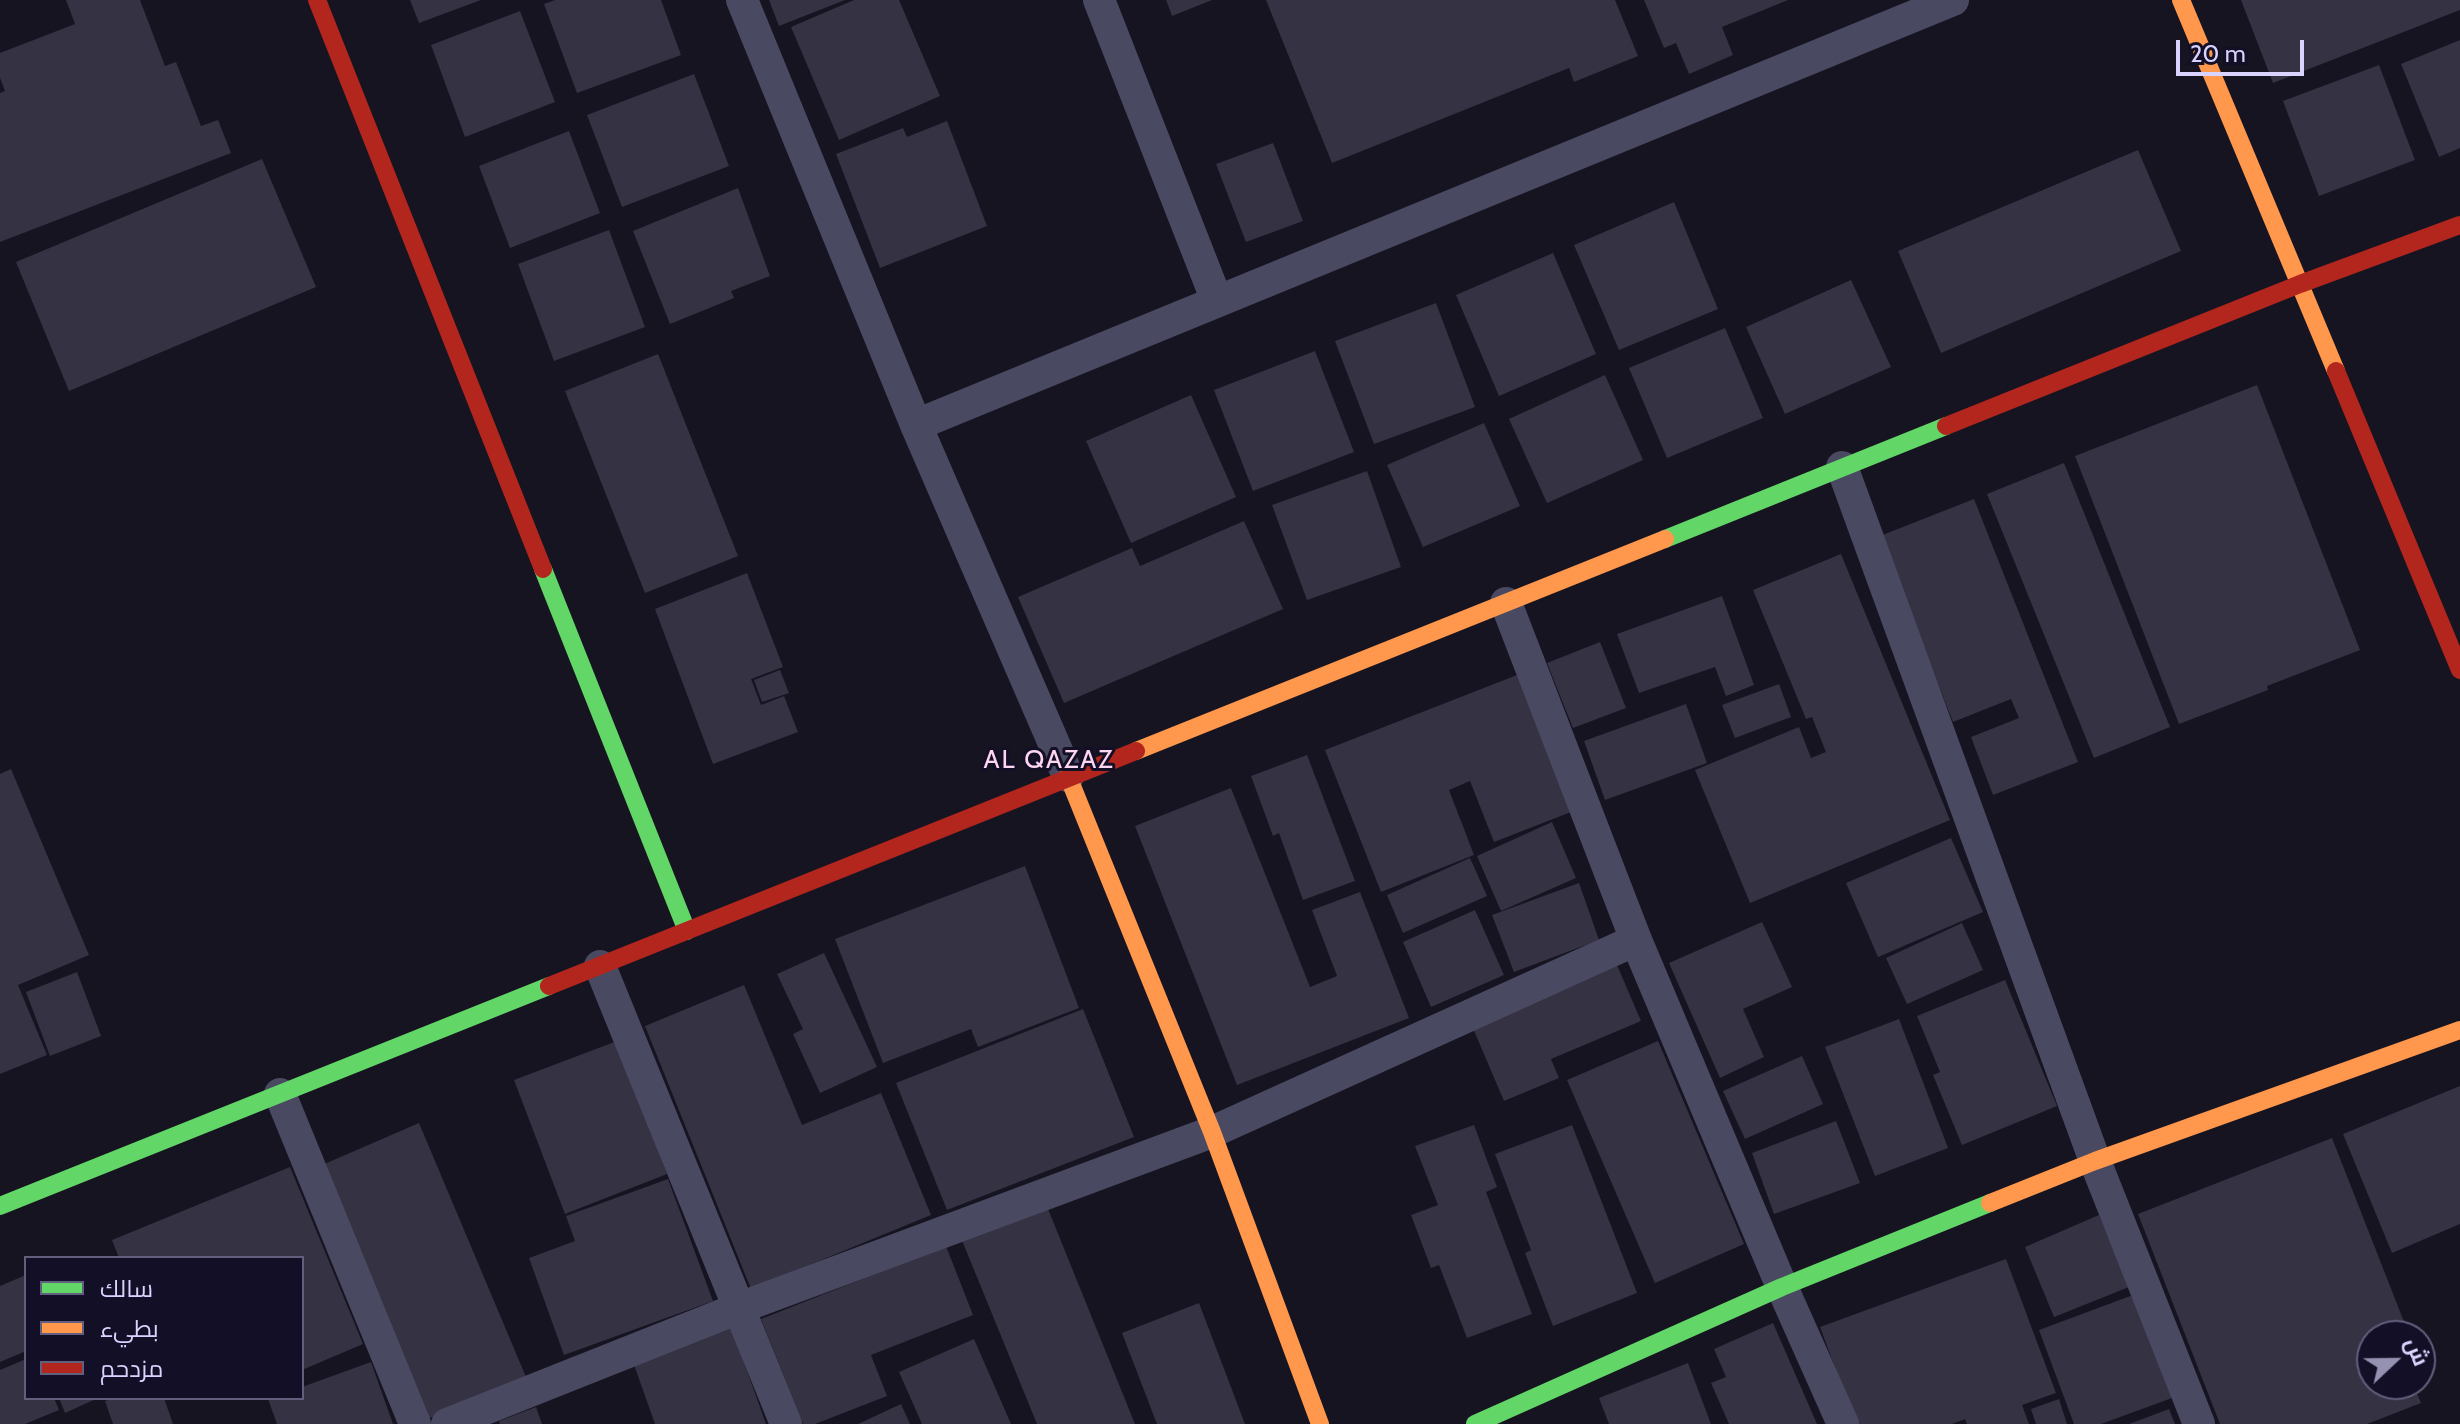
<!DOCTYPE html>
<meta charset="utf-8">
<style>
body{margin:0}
#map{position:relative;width:2460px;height:1424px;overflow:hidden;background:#161421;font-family:Cabin,Cairo,sans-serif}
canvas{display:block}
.legend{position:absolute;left:24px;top:1256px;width:280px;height:144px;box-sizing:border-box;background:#130f26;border:2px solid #625e7d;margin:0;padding:10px 14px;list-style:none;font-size:24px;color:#d9d4ff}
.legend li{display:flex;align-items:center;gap:16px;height:40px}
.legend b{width:40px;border:2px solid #625e7d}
.north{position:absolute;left:2356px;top:1320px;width:80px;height:80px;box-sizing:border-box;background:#130f26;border:2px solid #625e7d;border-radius:50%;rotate:68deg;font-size:22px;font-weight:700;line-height:32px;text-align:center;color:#d9d4ff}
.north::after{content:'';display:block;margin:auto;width:28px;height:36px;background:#9591b1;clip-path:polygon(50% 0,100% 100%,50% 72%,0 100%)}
.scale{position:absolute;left:2176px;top:40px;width:128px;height:36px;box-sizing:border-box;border:4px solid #d9d4ff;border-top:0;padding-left:10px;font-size:24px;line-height:28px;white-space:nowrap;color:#d9d4ff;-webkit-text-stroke:6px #130f26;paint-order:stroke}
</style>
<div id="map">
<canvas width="2460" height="1424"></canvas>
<ul class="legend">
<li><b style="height:10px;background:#63d668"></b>سالك</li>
<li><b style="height:10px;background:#ff974d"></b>بطيء</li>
<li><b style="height:10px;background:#b3261e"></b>مزدحم</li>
</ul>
<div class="north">ش</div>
<div class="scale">20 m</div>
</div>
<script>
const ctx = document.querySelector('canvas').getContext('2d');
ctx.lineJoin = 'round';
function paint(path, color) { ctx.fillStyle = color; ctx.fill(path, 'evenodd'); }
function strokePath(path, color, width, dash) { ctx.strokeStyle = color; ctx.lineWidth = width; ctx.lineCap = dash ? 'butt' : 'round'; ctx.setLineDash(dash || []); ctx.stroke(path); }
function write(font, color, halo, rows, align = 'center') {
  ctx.font = font + ' Cabin,sans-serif'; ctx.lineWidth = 6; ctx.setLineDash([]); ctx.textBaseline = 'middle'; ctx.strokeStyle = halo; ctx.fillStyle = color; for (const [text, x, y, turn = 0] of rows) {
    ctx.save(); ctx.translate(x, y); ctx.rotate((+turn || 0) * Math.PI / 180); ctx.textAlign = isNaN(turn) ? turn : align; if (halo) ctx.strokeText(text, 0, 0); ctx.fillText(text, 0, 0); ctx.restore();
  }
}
const building = new Path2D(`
 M66,0h74l25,66 11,-4 25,64 17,-6 13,33 -231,89v-149l5,-2 -5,-13v-25l75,-29z
 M410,0h71l-62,23z
 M555,0h106l20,55 -104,38 -33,-89z
 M769,0h76l-66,26z
 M854,0h45l41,96 -101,44 -48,-113z
 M1166,0h46l-40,16z
 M1266,0h349l23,56 -64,26 -5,-14 -237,95z
 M1644,0h144l-66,27 11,28 -44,19 -13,-31 -12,5z
 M2241,0h219v10l-187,73z
 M520,11l35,91 -90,35 -34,-92z
 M2460,40v108l-21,9 -38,-93z
 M2379,65l36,95 -96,36 -36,-95z
 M694,74l35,92 -107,41 -35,-92z
 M947,121l40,105 -107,42 -44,-114 67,-26 4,9z
 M569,131l31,82 -90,35 -31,-82z
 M1273,143l30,78 -57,21 -30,-78z
 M2138,150l43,101 -240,102 -43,-102z
 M262,159l54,128 -247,104 -53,-129z
 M738,188l32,88 -39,15 3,7 -64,26 -37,-93z
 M1674,202l44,107 -99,41 -45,-105z
 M609,230l36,97 -91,34 -36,-97z
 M1553,253l43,101 -97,42 -43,-101z
 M1851,280l40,87 -106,47 -39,-87z
 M1436,303l39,104 -101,37 -39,-103z
 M1725,328l38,90 -96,40 -38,-90z
 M1315,351l39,101 -101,39 -39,-101z
 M658,354l80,202 -93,37 -80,-202z
 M1605,375l38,85 -96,43 -38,-84z
 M2257,385l103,265 -93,36 1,4 -89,34 -104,-268z
 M1191,395l45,102 -105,46 -45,-102z
 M1484,423l36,83 -97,41 -36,-82z
 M2064,463l106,264 -76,31 -107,-264z
 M1367,471l34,96 -94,33 -35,-95z
 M1974,499l104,263 -85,33 -22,-58 48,-19 -8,-19 -58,23 -73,-186z
 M1244,521l39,88 -219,94 -46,-106 114,-49 8,18z
 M1841,554l109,266 -200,83 -55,-133 104,-43 12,31 15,-6 -14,-35 -6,2 -53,-129z
 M747,573l36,94 -32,12 10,26 23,-9 14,36 -85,32 -58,-155z
 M1722,596l32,89 -28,11 -11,-29 -76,26 -22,-59z
 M1600,642l26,66 -53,20 -26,-65z
 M780,670l9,23 -27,9 -8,-22z
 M1517,675l54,137 -77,30 -24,-61 -21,9 25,65 -93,37 -56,-142z
 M1779,684l12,33 -56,21 -13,-33z
 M1686,704l21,59 -102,37 -21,-59z
 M1307,755l48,126 -52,19 -24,-67 -6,3 -22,-60z
 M11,769l78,186 -71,30 29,70 -47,19v-300z
 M1231,788l79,199 27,-11 -25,-66 48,-18 49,126 -172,67 -102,-259z
 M1552,822l24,56 -75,33 -24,-55z
 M1951,838l32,74 -105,45 -32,-74z
 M1470,858l17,38 -84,37 -16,-38z
 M1025,866l54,142 -101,39 -7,-18 -88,34 -48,-124z
 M1579,883l20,57 -85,32 -22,-57z
 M1475,910l29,65 -73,32 -28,-65z
 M1762,922l30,65 -49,22 21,48 -44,21 -51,-115z
 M1962,923l21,47 -76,34 -21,-46z
 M824,953l53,114 -57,26 -27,-59 10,-5 -26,-55z
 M1617,965l24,56 -90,38 8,19 -55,23 -32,-75z
 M77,972l24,64 -51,20 -24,-64z
 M2005,980l52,126 -95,39 -29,-70 7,-3 -23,-56z
 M744,985l58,140 79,-32 50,122 -180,74 -106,-263z
 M1083,1009l51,128 -187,73 -51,-127z
 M1899,1019l49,129 -73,28 -50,-129z
 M617,1041l50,133 -102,40 -51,-134z
 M1658,1041l86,203 -89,39 -88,-203z
 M1802,1056l21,48 -78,35 -22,-48z
 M2460,1086v138l-68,29 -49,-119z
 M1836,1121l24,62 -86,31 -22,-61z
 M419,1123l107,254 -98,42 -106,-254z
 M1474,1125l23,62 -11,5 46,122 -65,24 -28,-73 -8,3 -20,-53 27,-10 -23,-59z
 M1572,1125l65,168 -84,33 -28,-73 6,-3 -36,-96z
 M2332,1138l76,194 -10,4h-26v48h41l8,19 -54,21h-147l-82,-210z
 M290,1167l73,177 -61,26v-112h-183l-7,-18z
 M668,1179l45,122 -149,54 -35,-97 46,-17 -9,-25z
 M1046,1204l89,220h-98l-76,-186z
 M2099,1215l30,72 -75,30 -29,-70z
 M946,1246l27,69 -102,40 16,41 -72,28h-12l-42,-105z
 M2006,1259l50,134 -34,12 7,19h-62l-2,-5 -13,5h-96l-36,-97z
 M26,1275v76l-26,11v-76z
 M2133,1295l39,103 -71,26h-27l-35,-94z
 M1199,1303l46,121h-88l-35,-91z
 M1773,1323l44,101h-88l-18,-41 15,-6 -12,-28z
 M731,1326l35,98h-111l-22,-62z
 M974,1339l37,85h-89l-23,-52z
 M26,1359v39h28l5,12 -34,14h-25v-54z
 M371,1362l22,62h-116l-9,-25 34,-1v-11z
 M1688,1363l23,61h-102l-10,-26z
 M59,1398h39l-33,15z
 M114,1398h50l9,26h-60l-8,-23z
 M2059,1399l8,25h-31l-5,-15z
 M901,1404l9,20h-52z
 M536,1407l6,17h-42l-1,-3z
 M2169,1409l6,15h-46z`);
const street = new Path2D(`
 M742,0l174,425 152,351
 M1099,0l118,301
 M916,425l1037,-425
 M1842,467l253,694 104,263
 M1506,603l130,337 146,347 61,137
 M600,966l186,458
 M280,1094l135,330
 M447,1424l292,-116 473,-176 424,-192`);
const fast = new Path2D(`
 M1665,539l281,-113
 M543,569l144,362
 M0,1206l549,-220
 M1475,1424l307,-137 208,-84`);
const slow = new Path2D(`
 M2181,0l155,371
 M1136,751l529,-212
 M1068,776l144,356 108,292
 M1990,1203l105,-42 365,-131`);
const jam = new Path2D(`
 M317,0l226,569
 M2336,371l124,299
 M1946,426l354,-142 160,-59
 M549,986l587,-235`);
const neighbourhoodNames = [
 ["AL QAZAZ",1049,760]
];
paint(building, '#343243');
strokePath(street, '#4a4962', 32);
strokePath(fast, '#63d668', 18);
strokePath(slow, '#ff974d', 18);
strokePath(jam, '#b3261e', 18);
ctx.letterSpacing = '2px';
write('26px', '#ffd6f0', '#130f26', neighbourhoodNames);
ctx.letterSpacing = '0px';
</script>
